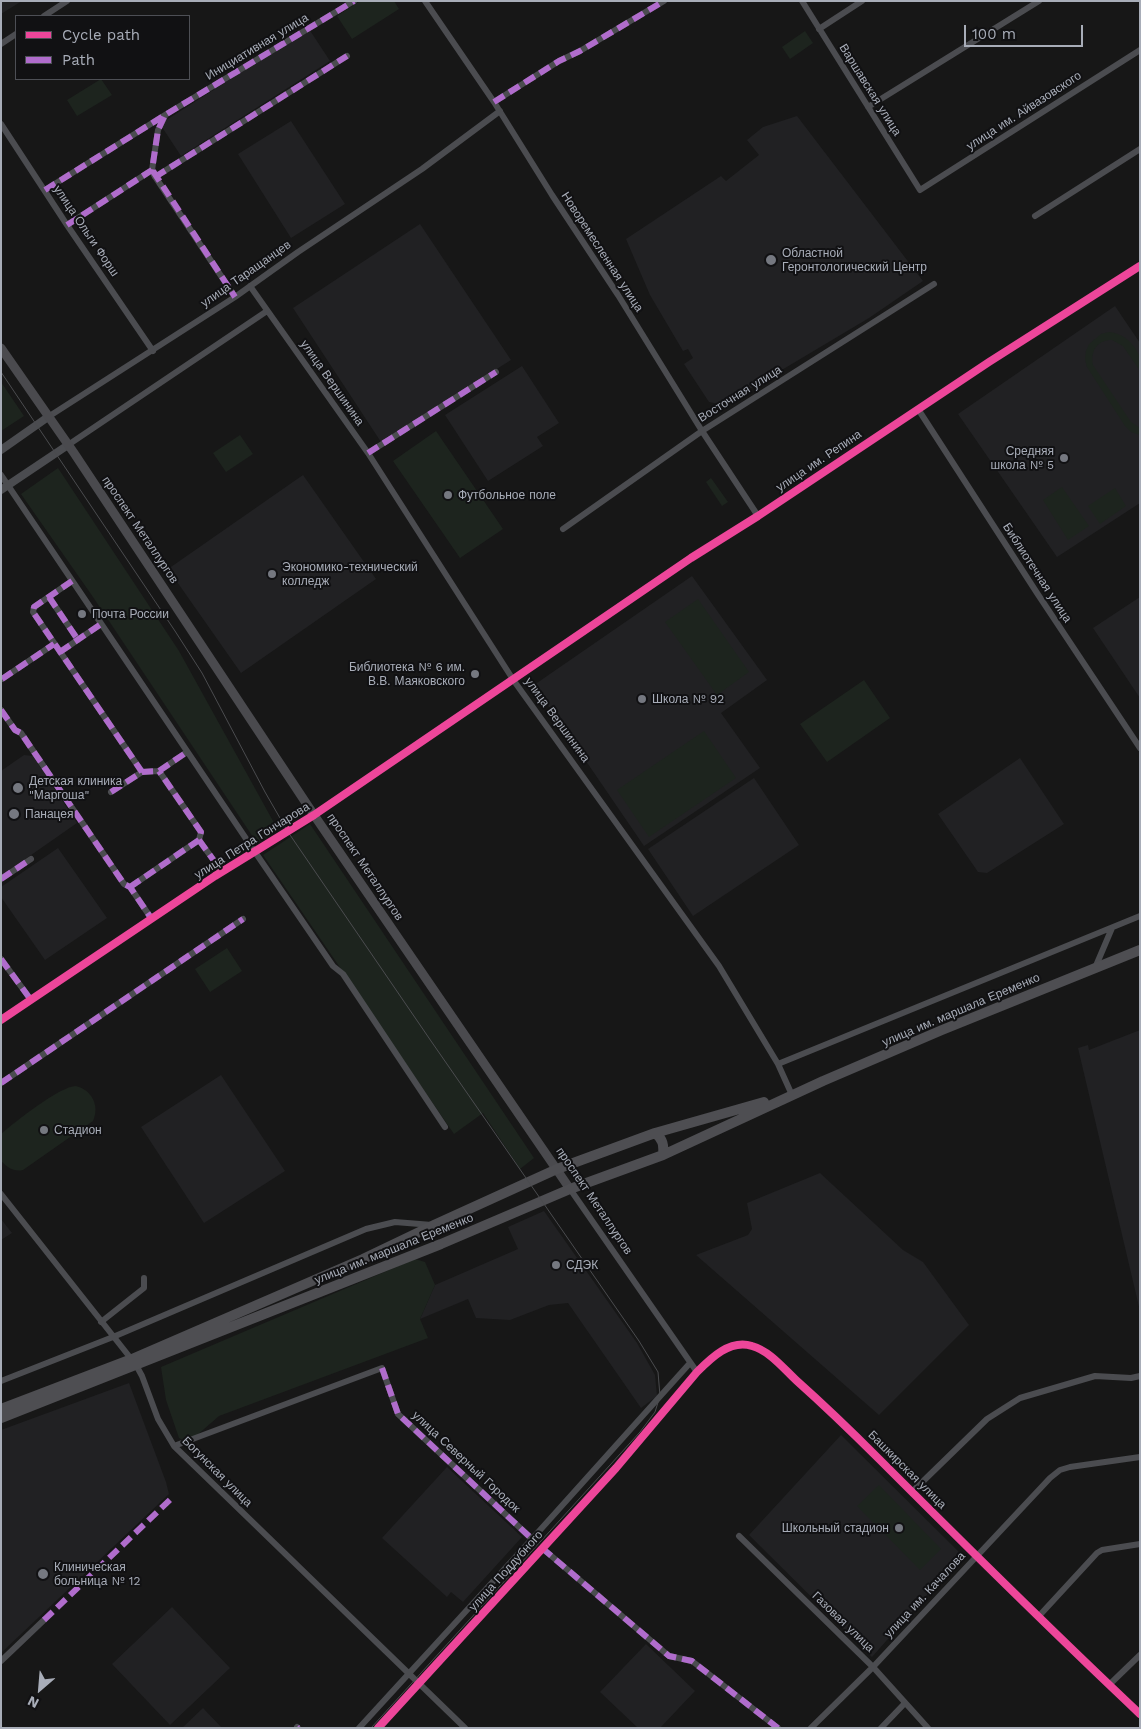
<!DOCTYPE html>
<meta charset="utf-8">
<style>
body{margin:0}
#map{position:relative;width:1141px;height:1729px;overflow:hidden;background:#171717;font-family:"Work Sans",sans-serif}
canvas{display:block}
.frame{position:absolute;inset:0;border:2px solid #a8adb8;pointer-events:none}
.legend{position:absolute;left:15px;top:15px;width:175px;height:65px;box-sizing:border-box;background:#111113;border:1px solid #4d4f55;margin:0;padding:6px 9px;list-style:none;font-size:15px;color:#a8adb8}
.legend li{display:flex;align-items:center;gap:10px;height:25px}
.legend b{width:25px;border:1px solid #4d4f55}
.north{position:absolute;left:15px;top:1664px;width:50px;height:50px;-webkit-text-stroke:4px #111113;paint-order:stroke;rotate:207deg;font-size:14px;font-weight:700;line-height:20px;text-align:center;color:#a8adb8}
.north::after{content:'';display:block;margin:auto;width:18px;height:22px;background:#a8adb8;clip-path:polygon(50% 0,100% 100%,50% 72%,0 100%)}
.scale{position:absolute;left:964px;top:25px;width:119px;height:22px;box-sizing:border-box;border:2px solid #a8adb8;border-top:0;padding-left:6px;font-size:15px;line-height:18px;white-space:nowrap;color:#a8adb8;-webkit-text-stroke:4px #111113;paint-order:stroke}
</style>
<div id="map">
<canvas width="1141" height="1729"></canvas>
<div class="frame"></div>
<ul class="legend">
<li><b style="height:6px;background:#ed469a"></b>Cycle path</li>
<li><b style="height:6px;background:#b06ccc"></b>Path</li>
</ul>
<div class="north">N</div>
<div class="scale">100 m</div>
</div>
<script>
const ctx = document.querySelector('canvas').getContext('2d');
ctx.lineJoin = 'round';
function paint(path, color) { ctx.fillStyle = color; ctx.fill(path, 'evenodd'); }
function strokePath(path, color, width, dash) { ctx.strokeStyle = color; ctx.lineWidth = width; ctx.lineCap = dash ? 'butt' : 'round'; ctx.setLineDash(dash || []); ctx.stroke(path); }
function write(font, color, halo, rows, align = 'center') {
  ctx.font = font + ' "Work Sans",sans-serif'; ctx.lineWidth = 4; ctx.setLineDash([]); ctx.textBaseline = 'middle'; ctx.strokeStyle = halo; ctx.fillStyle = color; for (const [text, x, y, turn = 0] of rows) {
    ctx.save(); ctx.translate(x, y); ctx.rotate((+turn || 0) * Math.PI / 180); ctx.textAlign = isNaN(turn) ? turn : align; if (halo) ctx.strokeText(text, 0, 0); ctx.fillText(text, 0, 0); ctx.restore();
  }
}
const built = new Path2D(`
 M1,1h21l-21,13z
 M309,29l21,32 -149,95 -21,-32z
 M797,116l126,165 -54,37 -146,87 -14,-3 -25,-38 9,-6 -5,-9 -5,2 -33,-56 -24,-56 95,-63 5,5 33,-26 -12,-15 16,-13z
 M291,121l54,83 -54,34 -53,-84z
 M420,224l91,136 -130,82 -88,-134z
 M1115,306l25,37v160l-83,54 -99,-143z
 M522,366l37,57 -22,14 6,9 -55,35 -43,-66z
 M303,475l73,104 -135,94 -73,-104z
 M692,576l75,104 -46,33 39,55 -116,78 -110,-161z
 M1140,597v101l-47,-70z
 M24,755l9,1 4,6 40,61 -76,53v-105z
 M1020,758l44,66 -77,49 -9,-1 -40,-58z
 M754,778l45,67 -106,71 -45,-67z
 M58,848l49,70 -62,42 -44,-63v-10z
 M1140,1030v281l-62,-263 10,-3 1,5z
 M221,1075l64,96 -81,52 -63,-96z
 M820,1173l83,77 20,12 46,63 -90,90 -183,-160 52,-20 4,-6 -5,-26z
 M544,1211l93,132 18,32 2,21 -16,12 -73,-105 -19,2 -39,15 -34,-2 -8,-19 -48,20 15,-34 83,-36 -10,-22z
 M1,1219l11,14 -11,7z
 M129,1383l37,99 3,12 -168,159v-223z
 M841,1435l121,120 -90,102 -123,-122z
 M447,1467l75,70 -59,65 -12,-10 -4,5 -65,-59z
 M172,1607l58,61 -60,57 -58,-61z
 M646,1644l49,47 -35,37h-22l-38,-36z
 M203,1708l19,20h-40z`);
const green = new Path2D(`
 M360,1h34l5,8 -47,30 -15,-23z
 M805,31l8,12 -23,16 -8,-12z
 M101,79l11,16 -35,21 -10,-16z
 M1109,332c13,1 24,10 30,23 2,4 1,11 1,16l-17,-25 -11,-6c-14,0 -22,10 -19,25l38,57 9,6v7l-9,-3 -6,-6 -38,-59 -2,-8 1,-8 3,-7 12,-10z
 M1,382l23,34 -23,15z
 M436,431l67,98 -43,29 -67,-97z
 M240,435l13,19 -27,18 -13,-19z
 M58,468l121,183 99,179 -21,13 -164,-246 -72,-103z
 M711,478l17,24 -6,4 -16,-24z
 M1062,487l27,39 -21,14 -25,-40z
 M1115,488l11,18 -26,18 -12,-18z
 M698,599l51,73 -32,23 -52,-73z
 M864,680l26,38 -63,44 -27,-38z
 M704,731l32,47 -87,59 -32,-47z
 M310,824l224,334 -14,11 -37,-56 -29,21 -191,-279z
 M227,948l15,23 -32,21 -15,-23z
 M76,1086c16,4 24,20 17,35l-70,49c-9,2 -15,-2 -22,-9v-27c14,-12 59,-48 75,-48z
 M415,1259l10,3 10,23 -15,34 8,19 -209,78 -31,27 -9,-5 -13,-38 -5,-33z
 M879,1485l62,64 -21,21 -63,-64z`);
const minor = new Path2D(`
 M425,1l69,101 58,93 66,100 84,136 56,85
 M802,1l118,189 220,-140
 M44,16l23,-15
 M819,29l43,-28
 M1,44l15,-10
 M494,102l65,-41 21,-10 84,-50
 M868,107l171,-106
 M1,124l66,101 86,126
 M154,175l81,122
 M155,177l192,-121
 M45,190l120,-75 189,-114
 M1035,216l105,-67
 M67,225l85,-55 6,-40 7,-14
 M250,286l118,167 146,228 205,285 59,98 14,31
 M918,409l119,184 103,155
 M48,417l187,-120 63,-45 124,-83 78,-58
 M68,445l199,-134
 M368,453l128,-81
 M1,475l254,377 78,114 10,8 102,153
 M563,529l139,-98 232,-147
 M72,581l-38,26 -1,5 109,160
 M49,597l29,43
 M60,652l41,-28
 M2,679l52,-35
 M1,710l14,20 6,3 103,151 6,3 21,31
 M111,792l31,-20 17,-1 28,-19
 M199,840l23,32
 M1,879l30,-20
 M130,887l69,-47 2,-8 -42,-61
 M1,959l30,41
 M1095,968l17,-40
 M1,1020l214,-144 99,-61 377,-257 67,-42 231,-154 151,-96
 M778,1064l362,-148
 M1,1083l242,-164
 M570,1189l127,183
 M1,1194l135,171 6,11 16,43 16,27 291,282
 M101,1322l43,-34v-10
 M1,1381l112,-44 253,-108 29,-7 37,3
 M174,1446l208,-78 16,46 134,125
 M912,1492l75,-73 33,-21 75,-22 36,2 9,-2
 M739,1536l134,131 55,61
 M542,1548l127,108 23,5 86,67
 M1039,1616l58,-63 5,-3 38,-6
 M1,1661l43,-41
 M1109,1685l31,-30
 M297,1727l1,1
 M359,1728l173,-189 158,-176
 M378,1728l238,-260 81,-96c14,-14 33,-33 55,-26 18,5 32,23 45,35 28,25 55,51 82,78 86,86 173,172 261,255
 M811,1728l62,-61 177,-189 10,-8 10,-3 70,-10
 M881,1728l24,-25`);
const tertiary = new Path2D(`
 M1,450l47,-33
 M1,490l67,-45`);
const secondary = new Path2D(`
 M1,348l73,105 240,362 256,374`);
const trunk = new Path2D(`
 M655,1133c8,6 9,12 8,22
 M1,1409l131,-50 231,-100 71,-34 123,-56 98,-36 109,-31
 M1,1418l440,-174 129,-55 93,-34 160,-74 119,-51 198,-80`);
const tram = new Path2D(`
 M1,372l174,259 27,42 63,119 23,40 143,209 208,300 19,31 2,24 -5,16 -15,20 -269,296`);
const quiet = new Path2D(`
 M494,102l65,-41 21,-10 84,-50
 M153,171l82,126
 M155,177l192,-121
 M45,190l120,-75 189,-114
 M67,225l85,-55 6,-40 7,-15
 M368,453l128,-81
 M72,581l-38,26 -1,5 109,160
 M49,597l29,43
 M60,652l41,-28
 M2,679l52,-35
 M1,710l14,20 6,3 103,151 6,3 21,31
 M111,792l31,-20 17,-1 28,-19
 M199,840l23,32
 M1,879l30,-20
 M130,887l69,-47 2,-8 -42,-61
 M1,959l30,41
 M1,1083l242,-164
 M382,1368l16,46 134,125
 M542,1548l127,108 23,5 86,67
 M44,1620l130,-124
 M297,1727l1,1`);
const cycleway = new Path2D(`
 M1,1020l214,-144 99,-61 377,-257 67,-42 231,-154 151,-96
 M378,1728l238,-260 81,-96c14,-14 33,-33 55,-26 18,5 32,23 45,35 28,25 55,51 82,78 86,86 173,172 261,255`);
const markers = [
 [771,260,6,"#757880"],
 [1064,458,5,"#757880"],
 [448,495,5,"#757880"],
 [272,574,5,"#757880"],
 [82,614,5,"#757880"],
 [475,674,5,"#757880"],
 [642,699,5,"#757880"],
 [18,788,6,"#757880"],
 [14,814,6,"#757880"],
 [44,1130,5,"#757880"],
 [556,1265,5,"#757880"],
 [899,1528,5,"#757880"],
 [43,1574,6,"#757880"]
];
const streetNames = [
 ["Инициативная улица",257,47,-31],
 ["Варшавская улица",870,90,58],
 ["улица им. Айвазовского",1024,111,-33],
 ["улица Ольги Форш",86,231,56],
 ["Новоремесленная улица",602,252,57],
 ["улица Таращанцев",246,274,-35],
 ["улица Вершинина",332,383,55],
 ["Восточная улица",740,394,-32],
 ["улица им. Репина",819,461,-34],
 ["проспект Металлургов",140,530,56],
 ["Библиотечная улица",1037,573,57],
 ["улица Вершинина",557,720,54],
 ["улица Петра Гончарова",252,841,-32],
 ["проспект Металлургов",365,867,56],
 ["улица им. маршала Еременко",961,1010,-23],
 ["проспект Металлургов",594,1201,56],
 ["улица им. маршала Еременко",394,1249,-22],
 ["улица Северный Городок",466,1462,43],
 ["Башкирская улица",907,1470,45],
 ["Богунская улица",217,1472,45],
 ["улица Поддубного",506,1571,-48],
 ["улица им. Качалова",925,1595,-47],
 ["Газовая улица",843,1622,44]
];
const poiNames = [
 ["Областной",782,253],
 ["Геронтологический Центр",782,267],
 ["Средняя",1054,451,"right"],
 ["школа № 5",1054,465,"right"],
 ["Футбольное поле",458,495],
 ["Экономико-технический",282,567],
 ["колледж",282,581],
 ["Почта России",92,614],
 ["Библиотека № 6 им.",465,667,"right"],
 ["В.В. Маяковского",465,681,"right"],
 ["Школа № 92",652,699],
 ["Детская клиника",29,781],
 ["\"Маргоша\"",29,795],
 ["Панацея",25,814],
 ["Стадион",54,1130],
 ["СДЭК",566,1265],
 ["Школьный стадион",889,1528,"right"],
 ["Клиническая",54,1567],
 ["больница № 12",54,1581]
];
paint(built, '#212123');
paint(green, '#1d241e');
strokePath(minor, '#4b4c50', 6);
strokePath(tertiary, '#4b4c50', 8);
strokePath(secondary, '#4a4a4e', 9);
strokePath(trunk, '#4e4e52', 10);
strokePath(tram, '#4b4c4f', 1);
strokePath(quiet, '#b06ccc', 6, [12, 6]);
strokePath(cycleway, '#ed469a', 8);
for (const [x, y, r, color] of markers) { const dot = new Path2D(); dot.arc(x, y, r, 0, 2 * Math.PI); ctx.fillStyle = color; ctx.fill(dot); strokePath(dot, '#111113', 2); }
write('12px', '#a8adb8', '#111113', streetNames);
write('12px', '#a8adb8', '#111113', poiNames, 'left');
</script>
